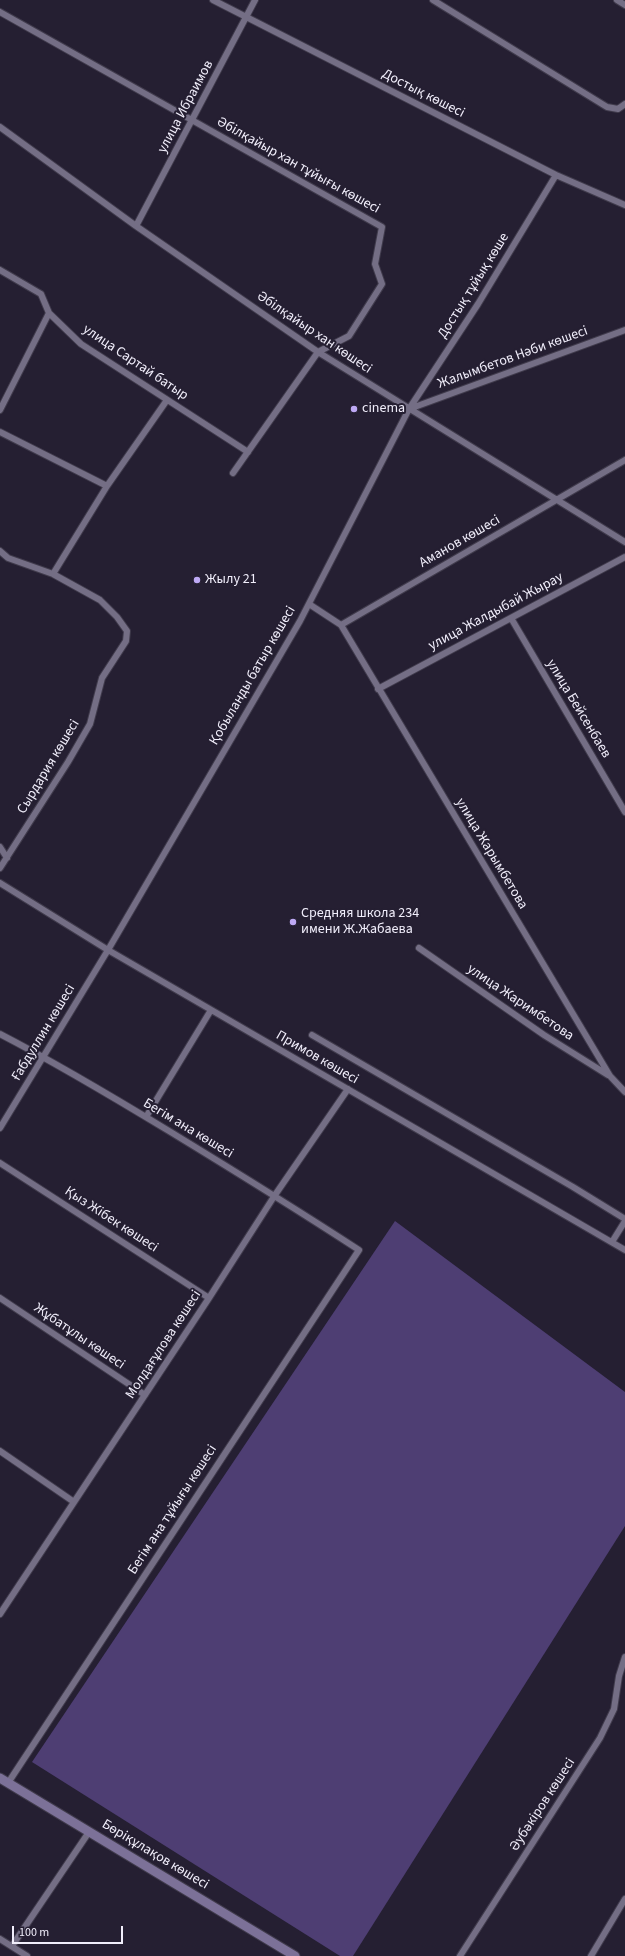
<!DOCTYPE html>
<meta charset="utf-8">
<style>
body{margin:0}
#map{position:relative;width:625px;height:1956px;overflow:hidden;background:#251f32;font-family:"Source Sans 3",sans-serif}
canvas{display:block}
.scale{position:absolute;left:12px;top:1926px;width:111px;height:18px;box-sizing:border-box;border:2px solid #f1eefb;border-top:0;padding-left:5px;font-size:12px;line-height:14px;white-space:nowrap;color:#f1eefb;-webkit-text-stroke:3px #251f32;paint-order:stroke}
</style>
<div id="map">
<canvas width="625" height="1956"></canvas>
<div class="scale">100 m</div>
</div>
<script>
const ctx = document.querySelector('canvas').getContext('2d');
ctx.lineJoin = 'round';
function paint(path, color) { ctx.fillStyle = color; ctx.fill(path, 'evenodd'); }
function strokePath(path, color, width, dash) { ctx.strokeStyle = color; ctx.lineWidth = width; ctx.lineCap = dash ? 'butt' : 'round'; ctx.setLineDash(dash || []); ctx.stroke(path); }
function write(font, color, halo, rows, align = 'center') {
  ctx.font = font + ' "Source Sans 3",sans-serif'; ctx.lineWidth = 4; ctx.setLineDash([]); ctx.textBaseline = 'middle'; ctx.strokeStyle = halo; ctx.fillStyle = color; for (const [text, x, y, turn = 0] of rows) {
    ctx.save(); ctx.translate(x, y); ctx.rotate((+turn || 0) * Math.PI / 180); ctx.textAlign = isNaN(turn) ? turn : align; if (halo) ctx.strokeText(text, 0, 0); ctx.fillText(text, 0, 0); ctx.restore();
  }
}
const green = new Path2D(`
 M395,1221l230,171v134l-272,430h-13l-308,-194z`);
const street = new Path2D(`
 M213,0l343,175 69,30
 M433,0l174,107 11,2 7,-5
 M617,0l8,5
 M0,12l382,215 -7,37 7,20 -33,52 -31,16 -85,121
 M0,127l136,99 182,126 307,190
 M136,226l119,-226
 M0,270l41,24 8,19 32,31 167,108
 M409,409l216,-79
 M0,410l49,-97
 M0,432l107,54
 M0,551l8,7 45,16
 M309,604l32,21 284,-165
 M511,618l114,194
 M341,625l269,451 15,16
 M378,689l247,-132
 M0,847l7,11
 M0,868l68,-106 22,-38 12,-46 24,-37 1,-10 -10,-14 -17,-17 -47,-26 54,-88 60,-86
 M0,883l108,67 517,300
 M419,948l125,87 64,40
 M0,1034c58,30 113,63 169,97 64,39 127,78 190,119l-351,533
 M312,1035l261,152 52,32
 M146,1117l65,-107
 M0,1128l108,-178 192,-329 109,-212 69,-105 78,-129
 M0,1163l209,135
 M612,1242l13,-21
 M0,1298l145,97
 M0,1451l74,51
 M0,1614l209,-316 66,-103 73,-106
 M0,1939l27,17
 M12,1946l77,-114
 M460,1956l140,-218 14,-29 5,-33 6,-19
 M591,1956l34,-57`);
const secondary = new Path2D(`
 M0,1778l295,178`);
const markers = [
 [354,409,4,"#bea9f5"],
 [197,580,4,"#bea9f5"],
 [293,922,4,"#bea9f5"]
];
const streetNames = [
 ["Достық көшесі",423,94,27],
 ["улица Ибраимов",186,107,-62],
 ["Әбілқайыр хан тұйығы көшесі",298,166,29],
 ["Достық тұйық көше",474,286,-58],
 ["Әбілқайыр хан көшесі",314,333,34],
 ["Жалымбетов Нәби көшесі",513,358,-20],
 ["улица Сартай батыр",135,363,34],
 ["Аманов көшесі",460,542,-30],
 ["улица Жалдыбай Жырау",496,612,-28],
 ["Қобыланды батыр көшесі",253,676,-60],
 ["улица Бейсенбаев",578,709,59],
 ["Сырдария көшесі",49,767,-59],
 ["улица Жарымбетова",491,854,59],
 ["улица Жаримбетова",520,1003,34],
 ["Ғабдуллин көшесі",44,1033,-59],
 ["Примов көшесі",317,1058,30],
 ["Бегім ана көшесі",188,1129,31],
 ["Қыз Жібек көшесі",111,1220,33],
 ["Жұбатұлы көшесі",79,1337,34],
 ["Молдағұлова көшесі",164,1345,-57],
 ["Бегім ана тұйығы көшесі",173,1510,-57],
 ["Әубәкіров көшесі",543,1805,-57],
 ["Бөріқұлақов көшесі",155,1855,31]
];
const poiNames = [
 ["cinema",362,409],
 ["Жылу 21",205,580],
 ["Средняя школа 234",301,914],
 ["имени Ж.Жабаева",301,930]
];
paint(green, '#4e3e73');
strokePath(street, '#403b4c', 8);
strokePath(secondary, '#403b4c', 11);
strokePath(street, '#746e85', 6);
strokePath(secondary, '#7c7198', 9);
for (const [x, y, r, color] of markers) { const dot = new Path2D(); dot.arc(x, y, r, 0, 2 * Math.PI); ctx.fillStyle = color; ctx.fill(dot); strokePath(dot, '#251f32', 1.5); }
write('14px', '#f1eefb', '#251f32', streetNames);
write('14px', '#f1eefb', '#251f32', poiNames, 'left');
</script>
